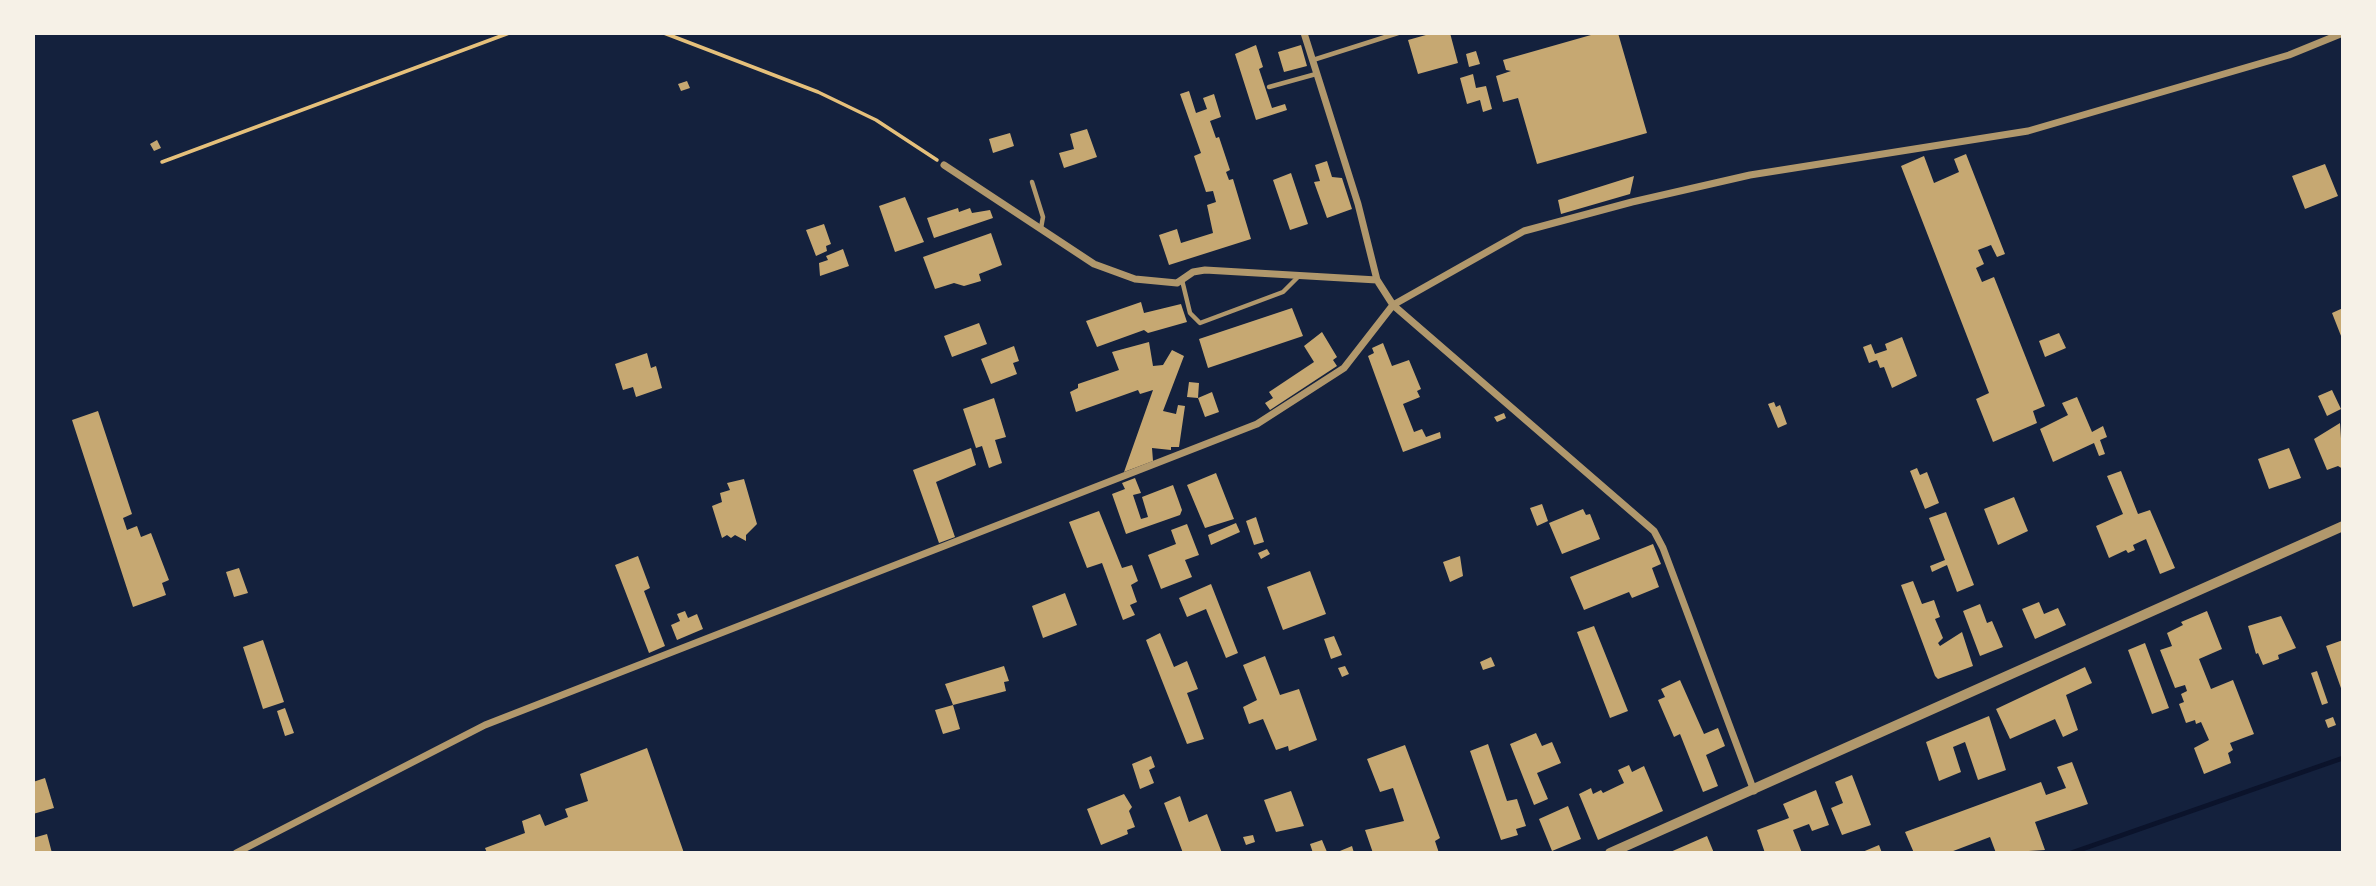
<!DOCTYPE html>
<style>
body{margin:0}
#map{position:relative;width:2376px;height:886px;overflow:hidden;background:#14213d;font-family:Karla,sans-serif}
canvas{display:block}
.frame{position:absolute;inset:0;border:35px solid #f6f1e7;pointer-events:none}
</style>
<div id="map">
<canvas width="2376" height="886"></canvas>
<div class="frame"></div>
</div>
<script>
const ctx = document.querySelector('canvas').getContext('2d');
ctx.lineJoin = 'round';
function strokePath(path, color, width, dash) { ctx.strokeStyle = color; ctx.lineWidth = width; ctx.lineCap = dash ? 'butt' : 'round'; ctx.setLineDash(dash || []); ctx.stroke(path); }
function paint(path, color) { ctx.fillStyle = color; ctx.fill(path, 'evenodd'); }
const stream = new Path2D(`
 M2071,853l272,-95`);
const building = new Path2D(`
 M1433,33h17l8,30 -40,11 -10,-34z
 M1598,33h20l29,100 -110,31 -19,-66 -15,4 -7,-26 15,-5 -5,-1 -3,-10z
 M1256,45l7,22 -4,2 13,39 13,-4 2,6 -31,10 -21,-66z
 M1301,45l6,21 -23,6 -6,-20z
 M1476,51l4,13 -11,3 -3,-13z
 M1473,74l3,14 10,-2 6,23 -9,3 -3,-12 -13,4 -7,-26z
 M687,81l3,7 -9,3 -3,-7z
 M1189,91l7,22 11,-4 -4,-11 11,-4 7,23 -11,4 6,17 3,-1 11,33 -4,2 3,8 4,-1 18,60 -82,26 -10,-30 18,-6 4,14 32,-10 -6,-28 9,-3 -3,-11 -7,1 -12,-36 7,-3 -21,-59z
 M1087,129l10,28 -33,11 -5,-15 15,-4 -4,-15z
 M1010,133l4,13 -21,7 -4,-14z
 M157,140l4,8 -7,3 -4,-7z
 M1966,154l39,100 -8,3 -6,-12 -13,5 6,14 -8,4 6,14 12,-5 51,129 -12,5 4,12 -44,19 -17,-43 13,-6 -88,-227 23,-10 10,27 25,-11 -5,-13z
 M1327,161l5,16 10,1 10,31 -25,9 -13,-36 6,-1 -5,-16z
 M2325,164l13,32 -33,13 -13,-33z
 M1291,173l17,51 -18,6 -17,-50z
 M1634,176l-4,18 -69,20 -3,-14z
 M905,197l19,45 -29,10 -16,-46z
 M958,208l1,4 11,-4 2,5 18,-3 3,8 -59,20 -7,-20z
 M824,224l7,20 -5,2 1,5 -11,5 -10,-26z
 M991,233l11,32 -23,9 2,7 -17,5 -10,-3 -19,6 -12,-32z
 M843,249l6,17 -29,10 -1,-13 9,-3 -2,-4z
 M1141,302l3,11 37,-9 6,18 -39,11 -4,-3 -47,17 -11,-26z
 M1292,308l11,28 -95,32 -9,-29z
 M2343,308v33l-11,-28z
 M979,323l8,21 -35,13 -8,-21z
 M1322,332l15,25 -4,3 4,6 -67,44 -5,-7 8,-5 -4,-6 45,-30 -10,-16z
 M2059,333l7,15 -21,9 -6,-16z
 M1902,337l15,39 -25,12 -8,-21 -4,1 -3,-8 -8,3 -6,-16 8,-3 4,10 12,-4 -2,-6z
 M1149,342l4,24 10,-1 9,-15 12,6 -21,55 13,3 2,-9 7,1 -6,41h-8v3l-19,-2 1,13 -29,11 29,-82 -13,4 -2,-4 -62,22 -6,-20 8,-4v-4l41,-14 -7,-18z
 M1383,343l9,23 17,-6 12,29 -4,2 3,6 -17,7 11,28 8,-3 4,8 14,-5 1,6 -38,14 -35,-96 6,-3 -2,-5z
 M1014,346l5,15 -6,2 4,11 -26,10 -10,-25z
 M647,353l4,15 5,-2 6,22 -26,9 -3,-10 -10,3 -8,-26z
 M1189,382l10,1 -1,15 14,-6 7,20 -14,5 -7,-19 -11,-1z
 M2332,390l9,19 -14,7 -9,-20z
 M2077,397l15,35 11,-6 4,11 -7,3 5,14 -6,2 -5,-13 -41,19 -13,-33 28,-14 -6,-12z
 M994,398l12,39 -11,3 7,23 -13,5 -7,-22 -6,2 -13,-39z
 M1774,402l2,5 4,-2 7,19 -9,4 -10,-24z
 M98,411l34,103 -9,4 4,12 10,-4 4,11 10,-4 18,47 -7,3 4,12 -33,12 -61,-187z
 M1504,413l2,5 -9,4 -3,-5z
 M2340,423l3,46 -5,-3 -11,4 -13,-31z
 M971,448l5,17 -40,17 19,55 -16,6 -26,-73z
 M2289,448l12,30 -32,11 -11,-30z
 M1917,468l3,7 7,-3 12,31 -14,6 -15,-38z
 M2121,471l17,43 12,-4 25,58 -15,6 -14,-35 -13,6 2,5 -7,3 -2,-3 -17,8 -13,-32 27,-12 -16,-38z
 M1216,473l18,46 -29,9 -18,-43z
 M1135,478l6,15 -8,2 8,24 7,-2 -6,-20 31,-12 9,25 -2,5 -54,19 -14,-40 13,-5 -3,-6z
 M744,479l13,45 -11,11v6l-11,-6 -4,3 -4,-3 -5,3 -10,-32 10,-4 -2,-9 10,-3 -3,-7z
 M2014,497l14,34 -30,14 -14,-36z
 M1542,504l6,17 -11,5 -7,-18z
 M1583,509l3,6 4,-1 10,25 -38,15 -13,-31z
 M1099,511l23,57 10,-3 6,16 -7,4 6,17 -7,3 5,10 -12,5 -21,-57 -15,5 -18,-46z
 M1946,512l28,73 -17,7 -10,-27 -15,7 -2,-6 15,-6 -16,-42z
 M1256,517l8,25 -10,3 -8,-24z
 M1236,523l4,9 -29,13 -3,-10z
 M1187,524l12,31 -14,5 7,17 -31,12 -13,-34 28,-11 -5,-14z
 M1653,544l8,20 -9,4 7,19 -27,11 -3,-6 -45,18 -14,-33z
 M1267,549l3,5 -9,5 -3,-6z
 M638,556l12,32 -6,3 21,55 -16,7 -34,-88z
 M1460,556l3,20 -13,6 -7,-20z
 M239,568l9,25 -14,4 -8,-25z
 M1310,571l16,43 -43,16 -16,-43z
 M1913,581l9,23 12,-4 6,17 -5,2 8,19 -5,5 2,3 22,-14 11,34 -35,13 -3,-3 -34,-91z
 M1211,584l27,69 -12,5 -20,-49 -19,8 -8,-19z
 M1065,593l12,32 -34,13 -11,-32z
 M2039,602l5,12 14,-6 8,17 -31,14 -13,-30z
 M1980,604l7,19 5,-2 11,26 -23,9 -17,-45z
 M685,611l3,7 9,-4 6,15 -26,11 -6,-15 9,-4 -3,-7z
 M2207,611l15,38 -23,10 12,30 22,-9 21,54 -24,9 3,7 -5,3 3,10 -27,11 -10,-26 15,-8 -8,-18 -5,2 -1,-4 -9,3 -7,-19 5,-2 -3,-8 6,-3 -2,-6 -10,3 -15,-38 12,-4 -5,-13 16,-8 -2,-3z
 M2281,616l15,32 -18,7 1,4 -16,6 -5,-12 -2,1 -8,-28z
 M1594,626l34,85 -18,7 -33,-86z
 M1160,633l14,34 13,-6 11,28 -11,4 17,46 -17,5 -41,-104z
 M1334,636l8,19 -11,4 -7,-20z
 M263,640l21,62 -21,7 -20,-62z
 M2343,640v51h-1l-16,-45z
 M2145,643l24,65 -17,6 -24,-64z
 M1265,656l15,39 19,-6 18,51 -28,11 -1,-5 -12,4 -13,-31 -14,5 -6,-17 14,-7 -14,-35z
 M1491,657l4,9 -12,4 -3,-8z
 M1004,666l5,15 -5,1 2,9 -53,14 7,24 -17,5 -8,-24 18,-5 -8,-21z
 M1345,666l4,8 -7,3 -4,-9z
 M2085,667l7,16 -26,12 12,35 -15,7 -8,-18 -45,20 -14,-30z
 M2317,671l11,32 -6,2 -11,-32z
 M1680,680l24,54 14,-6 7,18 -19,9 12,31 -15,6 -23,-58 -6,3 -16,-37 7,-3 -4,-8z
 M285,708l9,25 -9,3 -8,-25z
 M1989,716l17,54 -28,10 -13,-38 -12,5 8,25 -22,9 -13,-39z
 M2333,717l3,8 -8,3 -3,-8z
 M1536,733l6,13 10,-4 9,21 -24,10 11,26 -14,6 -24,-61z
 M1488,744l19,57 10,-2 9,27 -10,3 2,6 -17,5 -31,-89z
 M1405,745l35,93 -5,3 4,12h-66l-8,-23 39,-9 -11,-33 -13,4 -13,-33z
 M647,748l37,105h-197l-2,-5 40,-15 -3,-12 18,-7 5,12 23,-9 -3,-8 23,-8 -8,-27z
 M1151,756l4,11 -6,3 5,13 -14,6 -8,-25z
 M2072,762l16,42 -53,18 10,28 -49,3 -6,-16 -42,16h-34l-9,-21 136,-50 5,13 20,-7 -9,-21z
 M1629,765l3,7 12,-6 19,45 -65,29 -19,-46 12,-6 2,6 8,-4 2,3 21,-10 -6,-13z
 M1852,775l19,50 -29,10 -11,-27 12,-5 -8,-21z
 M45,778l9,30 -21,6v-32z
 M1816,790l13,35 -17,6 -3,-7 -16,6 9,23h-37l-8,-23 32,-12 -6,-14z
 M1291,791l13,35 -28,6 -12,-32z
 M1124,794l8,13 -3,4 6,16 -8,3 1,4 -27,11 -14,-36z
 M1180,796l9,26 18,-8 15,39h-39l-19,-50z
 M1568,806l13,33 -29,12 -13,-32z
 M47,834l5,19h-19v-15z
 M1253,835l2,7 -9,3 -3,-8z
 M1707,836l7,17h-46z
 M1322,840l5,12 -14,1 -3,-9z
 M1879,845l3,8h-22z
 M1352,846l2,7h-19z`);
const path = new Path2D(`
 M664,33l154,59 58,28 61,40
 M162,162l347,-129`);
const service = new Path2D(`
 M1313,60l85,-27
 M1269,87l47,-13
 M1032,182l11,35 -2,11
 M1182,280l8,33 10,10 83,-31 16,-16`);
const minor = new Path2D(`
 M1304,33l54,171 19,76 16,25 261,226 9,17 91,243
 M944,165l150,99 41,15 42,4 16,-11 12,-2 172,10
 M236,853l249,-128 772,-301 87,-56 49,-63 131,-74 108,-29 118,-27 278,-44 261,-76 54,-22`);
const tertiary = new Path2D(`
 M1610,853l733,-327`);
strokePath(stream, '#0b132b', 5);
paint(building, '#c6a872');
strokePath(path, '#e5c07b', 3.5);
strokePath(service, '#b1986c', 4.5);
strokePath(minor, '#b1986c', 7);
strokePath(tertiary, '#b1986c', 10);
</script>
